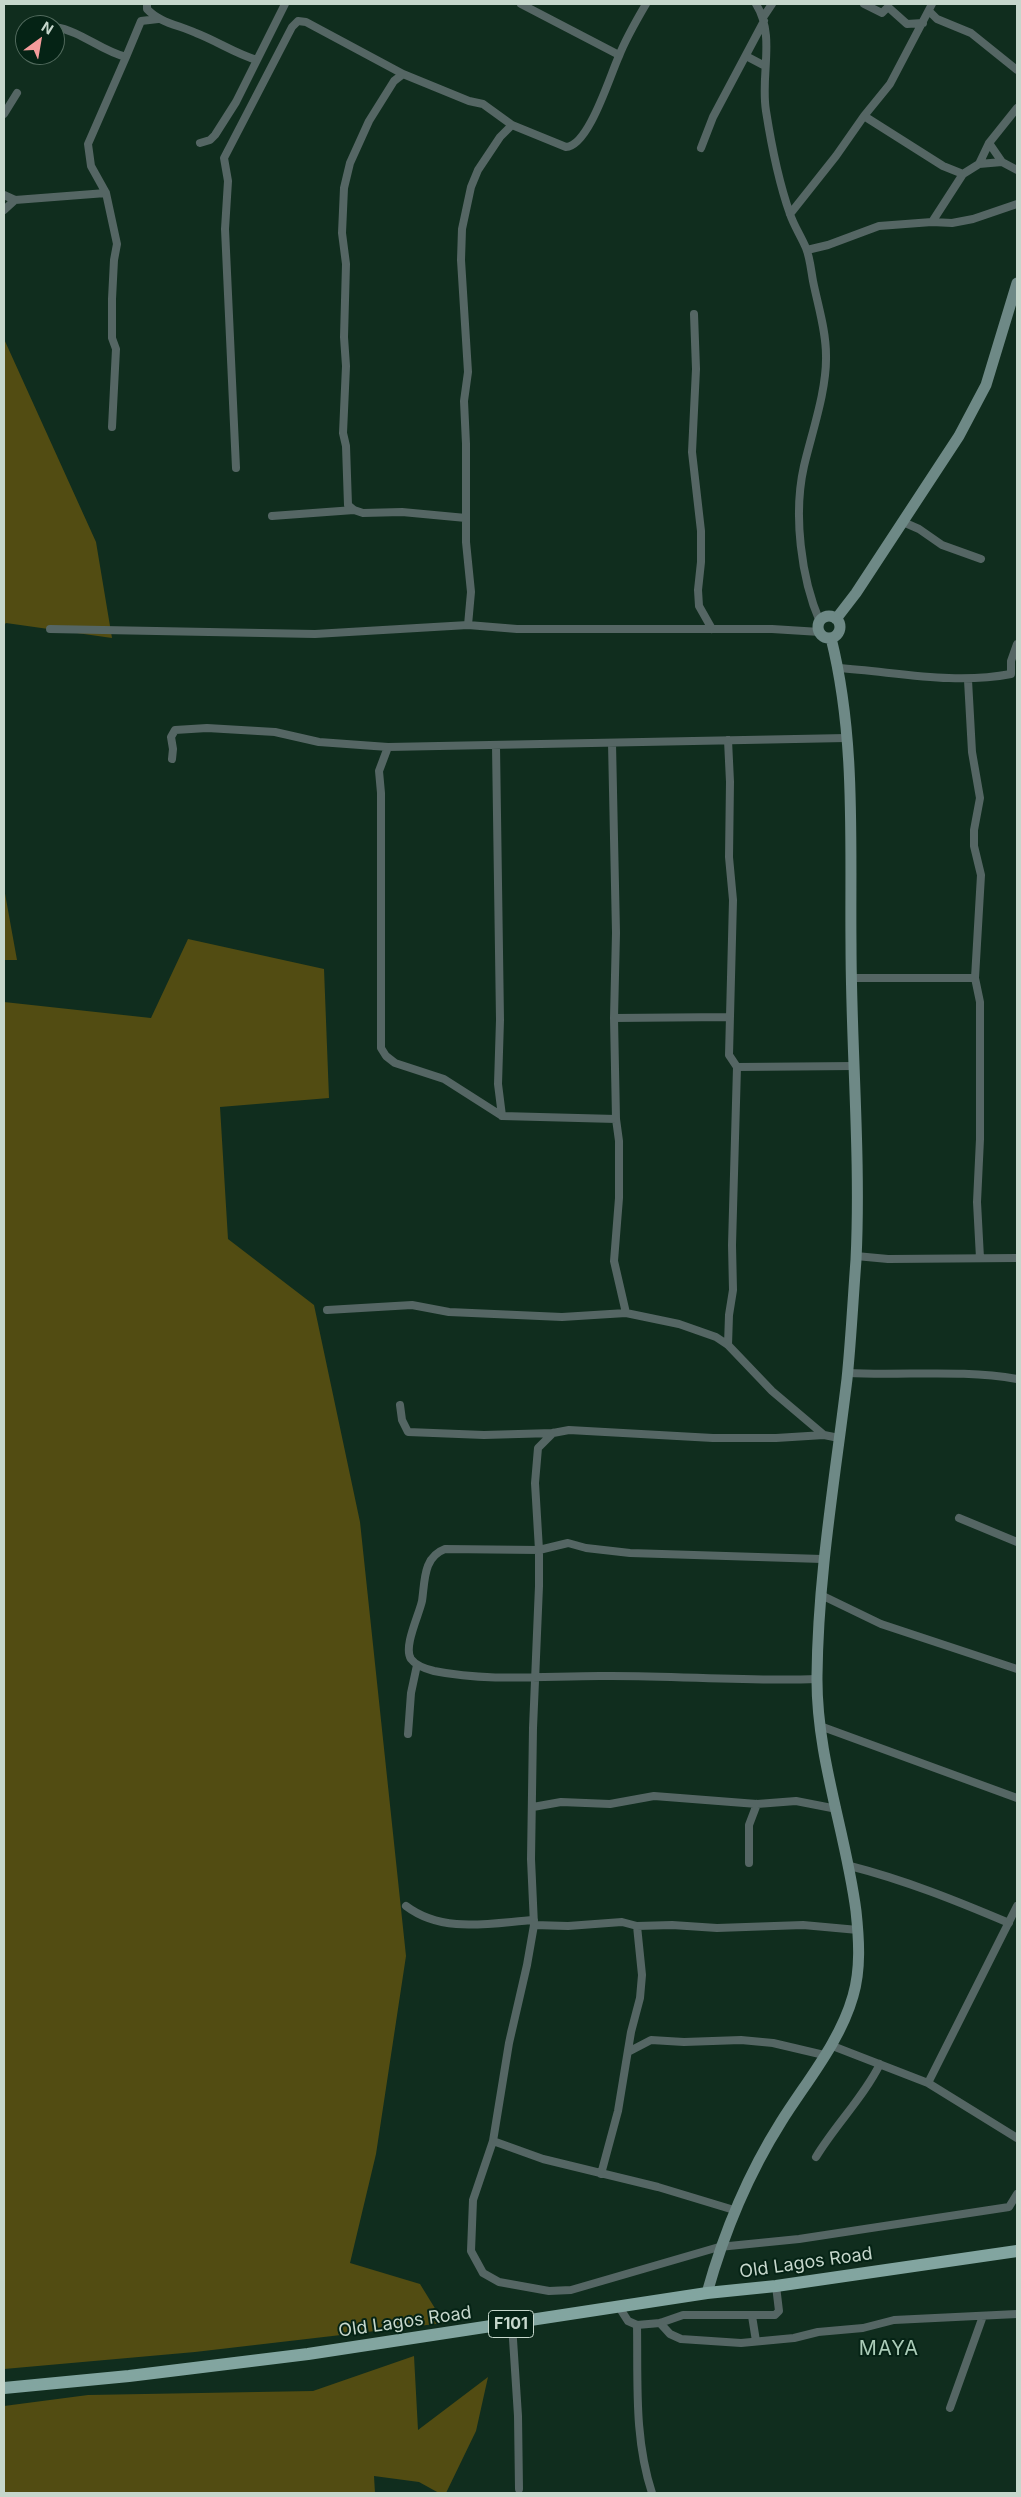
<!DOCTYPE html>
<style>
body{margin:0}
#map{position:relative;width:1021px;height:2497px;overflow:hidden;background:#102d1e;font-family:Inter,sans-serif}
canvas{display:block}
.frame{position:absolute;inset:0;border:5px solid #c6d7cc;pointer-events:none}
.north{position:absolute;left:15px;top:15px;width:50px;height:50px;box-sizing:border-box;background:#052315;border:1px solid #526b5e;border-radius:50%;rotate:32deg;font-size:14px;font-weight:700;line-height:20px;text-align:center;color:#c6d7cc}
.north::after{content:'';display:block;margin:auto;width:18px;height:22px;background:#f59b9b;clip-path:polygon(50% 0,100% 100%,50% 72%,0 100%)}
</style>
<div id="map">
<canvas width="1021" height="2497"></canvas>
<div class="frame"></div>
<div class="north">N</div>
</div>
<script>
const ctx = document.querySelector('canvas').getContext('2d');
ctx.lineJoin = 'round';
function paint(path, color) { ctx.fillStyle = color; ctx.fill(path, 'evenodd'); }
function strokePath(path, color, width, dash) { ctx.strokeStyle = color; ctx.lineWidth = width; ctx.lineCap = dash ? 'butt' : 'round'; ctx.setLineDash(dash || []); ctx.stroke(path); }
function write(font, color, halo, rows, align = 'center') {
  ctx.font = font + ' Inter,sans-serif'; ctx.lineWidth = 4; ctx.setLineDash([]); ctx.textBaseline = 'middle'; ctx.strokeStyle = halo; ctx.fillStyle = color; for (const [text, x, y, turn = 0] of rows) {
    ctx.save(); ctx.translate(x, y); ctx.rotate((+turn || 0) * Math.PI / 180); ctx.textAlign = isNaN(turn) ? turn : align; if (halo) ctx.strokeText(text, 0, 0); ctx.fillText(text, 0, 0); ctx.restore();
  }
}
const green = new Path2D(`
 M4,339l92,203 16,96 -106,-15 -2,2z
 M4,888l13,72h-13z
 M188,939l136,30 5,129 -109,9 8,132 86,66 46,217 46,434 -30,198 -26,109 70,21 24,39 -249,29 -191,17v-1367l147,16z
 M414,2356l4,74 70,-53 -12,54 -30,62h-7l-20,-11 -45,-6 1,17h-371v-87l84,-11 225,-4z`);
const street = new Path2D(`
 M147,4v5c13,14 32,16 49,24 21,8 40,21 61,27
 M521,4l98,51
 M756,4c20,32 4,71 10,107 5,32 13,72 24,103 4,12 11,22 16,34 4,10 5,22 7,33 5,25 13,49 13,74 1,35 -14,77 -22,111 -11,48 -3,112 16,156
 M864,4l18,9 6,-6 19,17 16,-1
 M930,12l7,7 34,14 46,37
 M764,16l8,-12
 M37,24l6,1
 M55,27c26,4 46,24 71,30l15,-36 17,-2
 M746,56l19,10
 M403,74l-9,7 -25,40 -19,42 -6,25 -2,45 4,31 -2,73 2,29 -3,67 3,13 2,59 6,5 9,3 39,-1 64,6
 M4,114l13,-21
 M864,116l26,-32 42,-80
 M512,125l-12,12 -22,33 -7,17 -9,42 -1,31 7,112 -4,29 2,43v98l5,50 -3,33 49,4h255l48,3
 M200,143l10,-3 5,-5 21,-33 49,-98
 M989,143l13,19 15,8
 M701,148l12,-31 51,-96
 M979,164l10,-21 28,-35
 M4,195l11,5
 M4,210l11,-10 91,-7
 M790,214l46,-58 28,-40 79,50 20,8
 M932,222l31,-48 16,-10 23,-2
 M807,250l21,-5 51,-19 53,-4 20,1 21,-4 44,-15
 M694,314l2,55 -4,83 9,79v31l-3,28 1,16 13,23
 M112,427l4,-78 -4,-11v-39l2,-39 3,-16 -11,-51 -15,-27 -3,-22 38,-87
 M236,468l-11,-239 3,-48 -4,-23 68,-131 6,-6 8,1 97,52 66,27 14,3 29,21 54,22c23,-1 44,-72 53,-91 7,-18 17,-35 27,-52
 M272,516l82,-6
 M903,522l16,7 23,16 39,14
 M50,629l265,5 153,-9
 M838,668c59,4 115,17 173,6v-13l6,-17
 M968,680l4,72 8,46 -6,32v16l7,29 -6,103 5,24v137l-3,63 3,56
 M728,740l2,42 -1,75 4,43 -4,155 8,12 117,-1
 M612,743l4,190 -2,85 2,101 3,22v57l-5,63 12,52
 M496,746l4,274 -2,64 4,32
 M172,759l1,-10 -2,-12 4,-7 32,-2 68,4 44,10 69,5
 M851,978h124
 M614,1018l116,-1
 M616,1119l-114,-3 -58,-37 -49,-16 -9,-7 -5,-8v-255l-2,-22 9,-24 458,-9
 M856,1256l32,3 129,-1
 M327,1310l85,-5 37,7 113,5 64,-4 53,11 37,13 12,8 44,46 52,44
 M728,1345l1,-30 4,-25 -1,-45 5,-178
 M847,1373c57,3 114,-4 170,6
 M400,1405l2,15 6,12 76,3 69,-2 16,-3 144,8h63l48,-3 15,3
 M553,1433l-15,15 -3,35 4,67v36l-6,142 -2,131 3,66 -7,40 -18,78 -16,98 -20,59 -2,51 12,22 16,9 50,9 22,-1 148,-43 80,-8 210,-32 8,-13
 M959,1518l58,24
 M821,1595l60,29 136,45
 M817,1679c-73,3 -144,-4 -217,-3 -54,0 -112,6 -166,-5 -8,-2 -18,-5 -23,-12 -8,-12 8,-44 11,-58 3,-20 1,-44 23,-52l94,1 29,-7 18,5 44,5 192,6
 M820,1726l197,72
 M408,1734l3,-41 6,-28
 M533,1807l28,-5 49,2 44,-8 103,8 39,-3 41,8
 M749,1863v-38l8,-21
 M850,1866c55,14 107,35 159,57
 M406,1906c37,28 84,17 128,14
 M534,1925l34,1 54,-4 15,4 35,-1 45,3 86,-3 55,5
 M830,2045l98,38 89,55
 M628,2052l23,-12 33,2 57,-2 32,3 51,12
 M928,2083l89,-177
 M493,2141l50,18 115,28 76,23
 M816,2157c20,-33 47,-59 64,-93
 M601,2174l17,-63 13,-79 9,-34 2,-23 -5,-49
 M619,2307l9,14 9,4 23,-2 23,-8h92l4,-4 -3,-25
 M752,2316l4,25
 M660,2323l10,11 11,5 60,4 53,-5 24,-6 45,-4 31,-8 123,-6
 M512,2324l6,92 1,73
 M637,2325c1,58 -3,113 15,168
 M950,2408l33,-92`);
const secondary = new Path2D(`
 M818 627a11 11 0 1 1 22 0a11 11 0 1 1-22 0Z
 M836,619l20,-26 103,-157 27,-51 31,-102
 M707,2293c17,-61 40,-117 74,-171 25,-40 59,-80 72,-126 8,-27 6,-57 3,-85 -10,-78 -40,-155 -39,-235 1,-100 18,-198 30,-297 4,-39 6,-80 9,-119 5,-105 -5,-211 -5,-316 -1,-102 5,-207 -20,-306`);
const primary = new Path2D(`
 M4,2388l125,-12 179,-22 399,-61 69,-7 241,-35`);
const shields = [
 [511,2324,45]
];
const shieldNames = [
 ["F101",511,2324]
];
const streetNames = [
 ["Old Lagos Road",806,2263,-8],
 ["Old Lagos Road",405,2322,-8]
];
const quarterNames = [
 ["MAYA",889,2349]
];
paint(green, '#524c12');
strokePath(street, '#556664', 8);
strokePath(secondary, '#6e8986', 11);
strokePath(primary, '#82a5a0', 12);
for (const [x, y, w] of shields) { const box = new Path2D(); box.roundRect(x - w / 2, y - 13.5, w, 27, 4); ctx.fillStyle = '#052315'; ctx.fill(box); strokePath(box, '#c6d7cc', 1); }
write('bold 16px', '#c6d7cc', null, shieldNames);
write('18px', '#c6d7cc', '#052315', streetNames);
ctx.letterSpacing = '1px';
write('20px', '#abccb8', '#052315', quarterNames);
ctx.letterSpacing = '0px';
</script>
